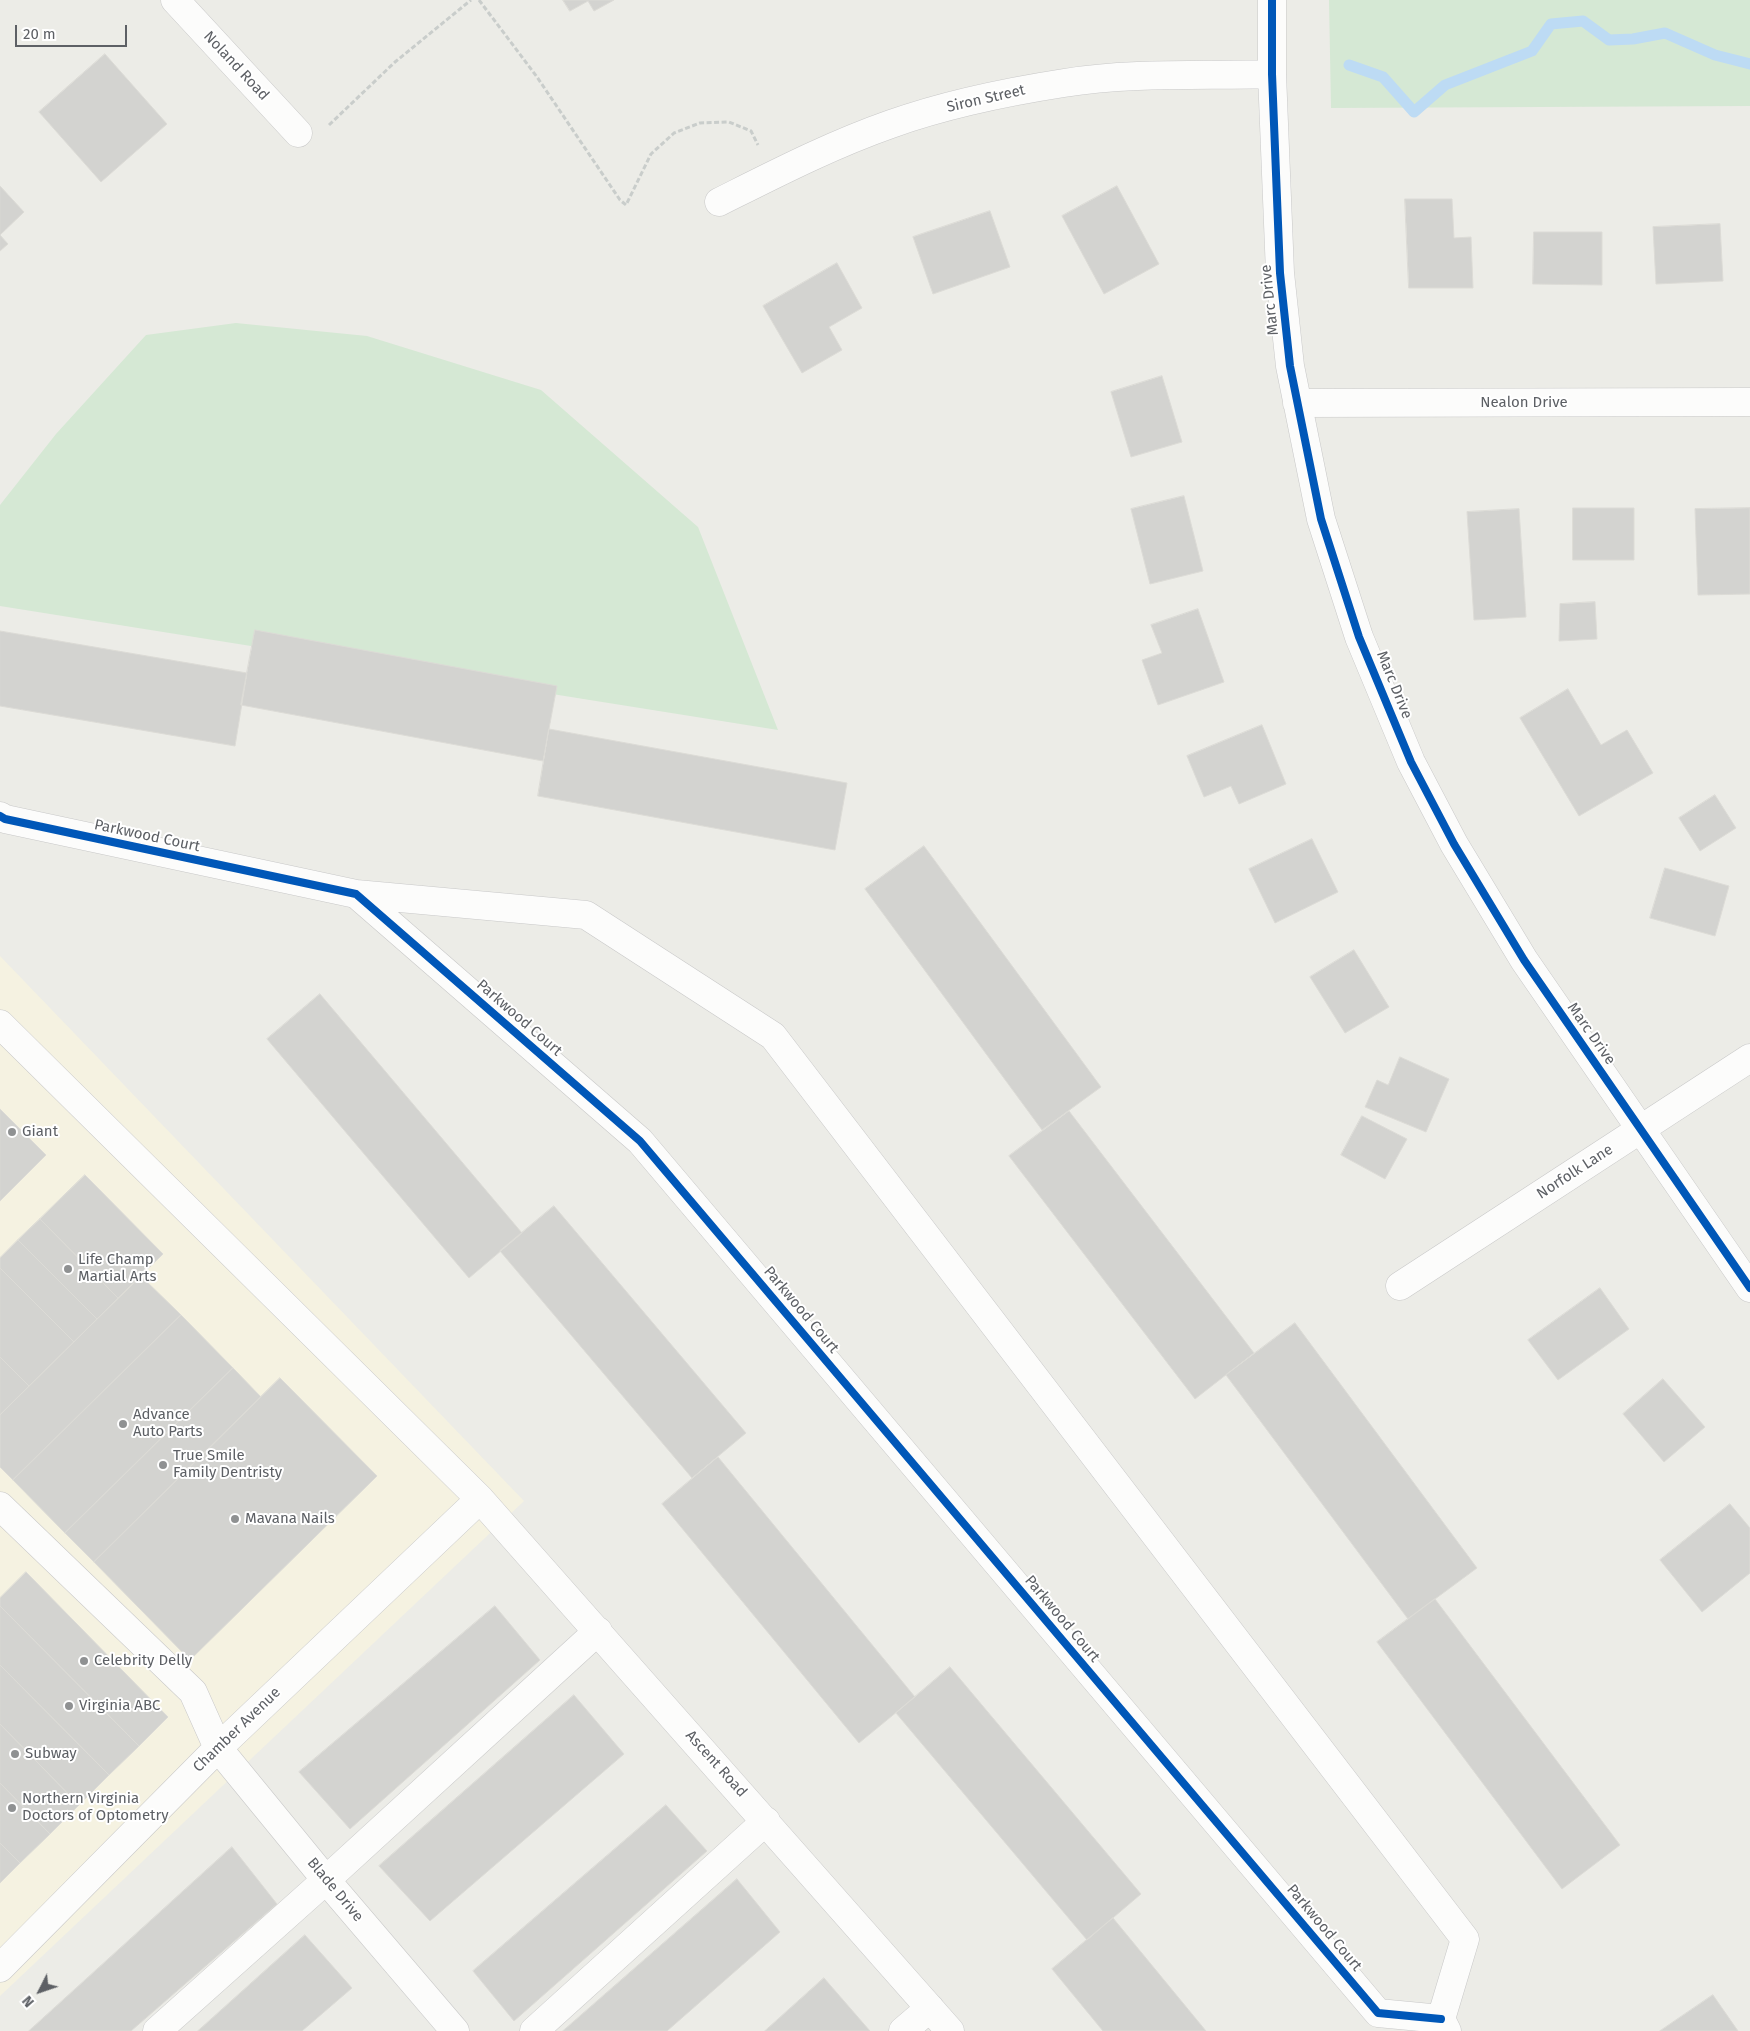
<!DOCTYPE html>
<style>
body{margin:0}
#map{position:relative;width:1750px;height:2031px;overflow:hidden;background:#ecece7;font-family:"Fira Sans",sans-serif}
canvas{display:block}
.north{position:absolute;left:15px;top:1966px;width:50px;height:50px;-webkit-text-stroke:4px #fff;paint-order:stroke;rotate:229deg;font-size:14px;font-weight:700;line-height:20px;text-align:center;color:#5d6065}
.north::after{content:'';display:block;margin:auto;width:18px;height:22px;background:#5d6065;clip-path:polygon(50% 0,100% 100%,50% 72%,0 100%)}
.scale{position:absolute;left:15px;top:25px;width:112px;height:22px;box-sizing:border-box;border:2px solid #5d6065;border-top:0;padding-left:6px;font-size:15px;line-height:18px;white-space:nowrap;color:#5d6065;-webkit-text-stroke:4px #fff;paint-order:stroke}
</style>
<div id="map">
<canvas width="1750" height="2031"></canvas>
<div class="north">N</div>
<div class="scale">20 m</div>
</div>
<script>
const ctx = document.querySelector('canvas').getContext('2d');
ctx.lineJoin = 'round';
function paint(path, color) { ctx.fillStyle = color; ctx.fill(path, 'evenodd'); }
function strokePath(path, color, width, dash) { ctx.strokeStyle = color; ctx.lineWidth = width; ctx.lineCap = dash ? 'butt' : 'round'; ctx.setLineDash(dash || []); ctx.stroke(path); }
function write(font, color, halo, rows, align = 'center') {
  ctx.font = font + ' "Fira Sans",sans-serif'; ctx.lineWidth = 4; ctx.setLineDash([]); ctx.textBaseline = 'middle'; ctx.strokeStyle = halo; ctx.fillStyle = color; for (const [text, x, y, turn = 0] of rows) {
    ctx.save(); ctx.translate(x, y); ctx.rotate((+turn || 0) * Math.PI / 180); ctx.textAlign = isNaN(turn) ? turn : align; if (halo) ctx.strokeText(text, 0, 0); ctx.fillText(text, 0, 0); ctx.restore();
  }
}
const commercial = new Path2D(`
 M0,956l524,545 -524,495z`);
const green = new Path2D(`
 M1329,0h421v106l-419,2z
 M236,323l131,13 174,54 157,137 80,203 -778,-124v-101l56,-71 90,-99z`);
const stream = new Path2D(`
 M1349,65l34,12 31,35 31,-27 87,-34 19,-27 32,-3 26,19 24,-1 32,-6 50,22 35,9`);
const building = new Path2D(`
 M563,0h51l-20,11 -6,-10 -18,10z
 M105,54l62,70 -66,58 -62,-70z
 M0,186l24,26 -24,23 8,9 -8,7z
 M1117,186l42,78 -55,30 -42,-78z
 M1405,199h47l2,39 17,-1 2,51h-64z
 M990,211l20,56 -77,27 -20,-57z
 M1720,224l3,57 -67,3 -3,-57z
 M1534,232h68v53l-69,-1z
 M837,263l25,45 -33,19 13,23 -40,23 -39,-67z
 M1162,376l20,66 -51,15 -20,-65z
 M1184,496l19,75 -53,13 -19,-75z
 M1573,508h61v52h-61z
 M1750,508v86l-52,1 -3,-86z
 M1519,509l7,108 -52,3 -7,-108z
 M1595,602l2,37 -38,2 1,-37z
 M1198,609l26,73 -66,23 -16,-45 20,-7 -11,-28z
 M255,630l302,56 -14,75 -302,-56z
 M0,631l247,42 -12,73 -235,-40z
 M1568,689l33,56 26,-15 26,43 -74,43 -59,-98z
 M1262,725l24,59 -47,20 -8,-18 -27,11 -17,-41z
 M549,729l298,54 -12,67 -297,-54z
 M1715,795l21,33 -36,23 -21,-33z
 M1312,839l26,53 -63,31 -26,-54z
 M924,846l177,241 -59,43 -177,-241z
 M1665,868l64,18 -14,50 -65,-18z
 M1354,950l35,57 -44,26 -35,-56z
 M320,994l202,239 -53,45 -202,-239z
 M1400,1057l49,22 -23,53 -61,-25 12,-27 11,5z
 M0,1109l46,46 -46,46z
 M1069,1111l185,242 -59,46 -186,-243z
 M1362,1116l45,23 -22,40 -44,-24z
 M85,1175l78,79 -45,44 -78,-79z
 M554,1206l192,227 -54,45 -192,-227z
 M40,1219l78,79 -21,21 -79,-79z
 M18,1240l79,79 -23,23 -74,-74v-10z
 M0,1268l74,74 -45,44 -29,-29z
 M141,1276l40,39 -168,165 -13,-13v-52z
 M1600,1288l29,41 -71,51 -30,-40z
 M181,1315l52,53 -168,165 -52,-53z
 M1295,1323l182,245 -69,51 -182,-244z
 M0,1357l29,29 -29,29z
 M233,1368l28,29 -167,165 -29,-29z
 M280,1378l97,98 -187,184 -96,-98z
 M1663,1379l42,48 -41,35 -41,-48z
 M718,1457l197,240 -56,46 -197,-239z
 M1730,1504l20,24v45l-48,39 -42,-52z
 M26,1572l142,145 -29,29 -139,-140v-8z
 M1435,1599l185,246 -58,44 -185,-247z
 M0,1606l139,140 -30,29 -109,-110z
 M495,1606l45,54 -190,169 -51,-57z
 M0,1665l109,110 -30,30 -79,-81z
 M950,1667l191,227 -54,46 -191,-227z
 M574,1695l50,59 -194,167 -51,-55z
 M0,1724l79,81 -29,29 -50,-51z
 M0,1783l50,51 -30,29 -20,-20z
 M666,1805l41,46 -193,170 -41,-50z
 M0,1843l20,20 -20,20z
 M232,1847l45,57 -146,127h-102z
 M737,1879l43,53 -113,99h-104z
 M1113,1918l93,113h-103l-51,-62z
 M305,1935l47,53 -50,43h-104z
 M824,1978l46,53h-105z
 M1713,1995l25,36h-78z`);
const path = new Path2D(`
 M479,0l58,77 83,123 6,5 25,-51 23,-21 26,-10 29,-1 22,9 7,14
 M329,125l66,-63 76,-62`);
const minor = new Path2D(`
 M175,0l123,133
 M1272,0v74l8,199 10,93 31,153 38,118 52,125 43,82 70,116 226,328
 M719,202c56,-28 112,-57 172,-78 56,-20 115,-32 173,-41 68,-11 139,-7 208,-9
 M1297,403l453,-1
 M0,816l5,3 351,75 284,247 738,872 63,6
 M356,894l230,21 187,121 692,903 -24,80 6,12
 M0,1024l480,475 470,532
 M1400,1286l350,-228
 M0,1506l193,186 25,56 108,132 129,151
 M0,1968l218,-220 262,-249
 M157,2031l169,-151 272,-249
 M534,2031l232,-210
 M903,2031l27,-23`);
const cycleway = new Path2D(`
 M1272,0v74l8,199 10,93 31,153 38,118 52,125 43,82 70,116 226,328
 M0,816l5,3 351,75 284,247 738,872 63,6`);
const markers = [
 [12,1132,5,"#8f9192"],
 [68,1269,5,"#8f9192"],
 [123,1424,5,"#8f9192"],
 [163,1465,5,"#8f9192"],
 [235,1519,5,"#8f9192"],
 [84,1661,5,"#8f9192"],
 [69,1706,5,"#8f9192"],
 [15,1754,5,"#8f9192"],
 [12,1808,5,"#8f9192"]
];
const streetNames = [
 ["Noland Road",236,66,47],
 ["Siron Street",986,99,-13],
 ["Marc Drive",1270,300,-96],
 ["Nealon Drive",1524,403],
 ["Marc Drive",1394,685,68],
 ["Parkwood Court",147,836,12],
 ["Parkwood Court",519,1018,41],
 ["Marc Drive",1591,1034,55],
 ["Norfolk Lane",1575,1172,-33],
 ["Parkwood Court",801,1310,50],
 ["Parkwood Court",1062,1619,50],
 ["Chamber Avenue",237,1730,-44],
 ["Ascent Road",716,1764,48],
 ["Blade Drive",335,1890,50],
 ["Parkwood Court",1324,1928,50]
];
const poiNames = [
 ["Giant",22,1132],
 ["Life Champ",78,1260],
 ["Martial Arts",78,1277],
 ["Advance",133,1415],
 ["Auto Parts",133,1432],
 ["True Smile",173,1456],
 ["Family Dentristy",173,1473],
 ["Mavana Nails",245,1519],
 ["Celebrity Delly",94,1661],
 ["Virginia ABC",79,1706],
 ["Subway",25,1754],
 ["Northern Virginia",22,1799],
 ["Doctors of Optometry",22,1816]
];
paint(commercial, '#f5f2e1');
paint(green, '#d5e8d4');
strokePath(stream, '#bddbf4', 11);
paint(building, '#d3d3d0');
strokePath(building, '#dcdbd6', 1);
strokePath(minor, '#c8c8c8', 29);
strokePath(path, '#c9cdcb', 3, [5, 2.5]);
strokePath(minor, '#fcfcfb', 28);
strokePath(cycleway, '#0057b8', 8);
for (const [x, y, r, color] of markers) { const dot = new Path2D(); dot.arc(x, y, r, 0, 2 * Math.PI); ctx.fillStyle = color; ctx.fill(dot); strokePath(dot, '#fff', 2); }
write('15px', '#5d6065', '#fff', streetNames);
write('15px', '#5d6065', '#fff', poiNames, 'left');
</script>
